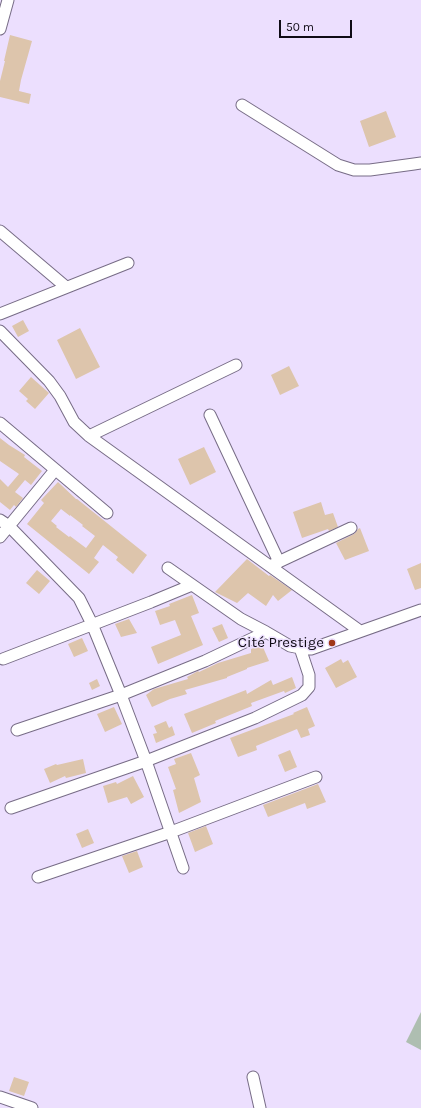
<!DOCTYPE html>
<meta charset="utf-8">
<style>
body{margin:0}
#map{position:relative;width:421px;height:1108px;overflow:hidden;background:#ecdffe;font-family:Karla,sans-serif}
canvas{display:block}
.scale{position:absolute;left:279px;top:20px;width:73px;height:18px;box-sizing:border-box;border:2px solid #0f0b15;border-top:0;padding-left:5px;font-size:12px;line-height:14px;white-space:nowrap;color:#0f0b15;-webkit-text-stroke:3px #ecdffe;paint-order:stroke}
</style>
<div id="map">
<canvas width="421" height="1108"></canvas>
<div class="scale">50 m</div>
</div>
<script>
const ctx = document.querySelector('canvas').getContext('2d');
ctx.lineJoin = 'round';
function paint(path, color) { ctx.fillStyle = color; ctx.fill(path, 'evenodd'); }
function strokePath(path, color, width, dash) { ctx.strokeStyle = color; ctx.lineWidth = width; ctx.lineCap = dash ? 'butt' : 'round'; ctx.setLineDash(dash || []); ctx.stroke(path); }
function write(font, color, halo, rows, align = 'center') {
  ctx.font = font + ' Karla,sans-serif'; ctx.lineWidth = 3; ctx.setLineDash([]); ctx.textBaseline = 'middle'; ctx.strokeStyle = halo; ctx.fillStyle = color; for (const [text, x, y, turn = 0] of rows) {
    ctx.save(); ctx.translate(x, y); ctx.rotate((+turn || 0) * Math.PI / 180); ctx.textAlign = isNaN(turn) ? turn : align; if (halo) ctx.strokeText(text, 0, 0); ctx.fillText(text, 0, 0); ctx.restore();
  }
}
const green = new Path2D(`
 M421,1012v38l-15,-8z`);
const building = new Path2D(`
 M10,35l22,6 -11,39 -2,11 12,3 -2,10 -29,-7v-16l5,-20h-1z
 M386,111l10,26 -27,10 -9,-26z
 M23,320l6,11 -11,6 -6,-11z
 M80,328l20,39 -24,12 -19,-39z
 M289,366l10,20 -19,9 -9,-20z
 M31,377l18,16 -14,16 -9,-8 2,-2 -9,-8z
 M0,438l9,7 16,10 -1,2 18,14 -11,14 -6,-5 -10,12 8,6 -7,9 -2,-2 -4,5 -10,-8v-23l8,8 11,-13 -19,-13z
 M204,447l12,25 -26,13 -12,-26z
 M58,482l18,17h1l70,56 -14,19 -17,-14 2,-3 -15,-12 -9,13 5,4 -10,12 -62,-50 17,-21 -3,-3zM61,509l9,7v-1l13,10 -1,1 13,10 -9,12 -16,-12 -1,1 -13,-10 1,-1 -6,-5z
 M321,502l4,13 8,-2 5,14 -9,4 -1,-2 -26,9 -9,-26z
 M360,528l9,23 -24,9 -9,-17 18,-9 2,-2 2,-3z
 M247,559l22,17 1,-1 22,15 -14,11 -5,-6 -7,11 -18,-13 -11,10 -22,-11z
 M421,563v25l-6,2 -8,-21z
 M37,570l13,11 -11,13 -13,-11z
 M192,595l7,18 -8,3 12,29 -45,19 -7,-17 30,-12 -6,-15 -15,5 -5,-14 15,-5 -1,-2z
 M129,619l8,14 -16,4 -6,-13z
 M222,624l6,14 -9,4 -7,-14z
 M82,638l6,13 -14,6 -6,-13z
 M262,645l7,16 -22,7v1l-20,8v1l-42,12 2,4 -17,5 -18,8 -6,-12 8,-6 34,-10 -1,-2 11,-6 1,1 19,-9 33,-10v-4z
 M341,659l2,4 5,-3 9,17 -21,11 -11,-20z
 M292,677l4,11 -11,5 -1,-2 -33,12 1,3 -37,15 1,2 -24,10 -8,-19 62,-24 1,4 24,-14 2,5z
 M97,679l3,7 -8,4 -3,-7z
 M114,707l8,17 -17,8 -8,-18z
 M307,707l8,19 -7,3 2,6 -9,3 -4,-9 -41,17 1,4 -19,7 -8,-19 64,-24 -1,-1z
 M166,721l3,7 3,-2 3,9 -19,8 -3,-9 4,-1 -3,-7z
 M290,750l7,17 -12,5 -7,-17z
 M191,753l9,22 -6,3 7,24 -22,11 -6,-23 3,-1 -8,-22 8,-3 -2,-5z
 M83,759l3,14 -20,5 -1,-2 -15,7 -6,-14 12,-5 1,1z
 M133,776l11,21 -13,7 -4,-7 -19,6 -5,-17 13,-4 1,2z
 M318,784l8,18 -19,7 -2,-6 -37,14 -5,-12z
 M206,826l7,18 -18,8 -7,-19z
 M88,829l6,14 -12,5 -6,-14z
 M137,851l6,16 -14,6 -7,-17z
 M14,1077l15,5 -5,14 -15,-5z`);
const street = new Path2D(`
 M0,29l8,-29
 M242,105l96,60 16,5h16l44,-6 7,-1
 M0,231l66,56
 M0,314l128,-51
 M0,331l49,50 11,15 14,26 15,14 271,195
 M210,415l69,147
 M0,423l107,90
 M89,436l147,-71
 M0,520l9,6 70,72 13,26 29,71 25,66 37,107
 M0,537l55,-67
 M272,565l79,-37
 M168,568l73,51 25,13 24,14 10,2 11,1 110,-39
 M3,659l148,-57 41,-17
 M17,730l104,-35 84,-34 61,-29
 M11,808l135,-47 109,-43 47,-23 7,-8v-12l-9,-27
 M38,877l133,-45 145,-55
 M253,1077l7,31
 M0,1097l32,11`);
const markers = [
 [332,643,4,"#9f3717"]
];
const poiNames = [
 ["Cité Prestige",324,643]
];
paint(green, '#aebeb1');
paint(building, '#ddc5ac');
strokePath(street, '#776c86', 13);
strokePath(street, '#fff', 11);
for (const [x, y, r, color] of markers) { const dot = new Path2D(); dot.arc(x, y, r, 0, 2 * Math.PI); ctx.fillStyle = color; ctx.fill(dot); strokePath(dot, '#ecdffe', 1.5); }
write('15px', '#0f0b15', '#ecdffe', poiNames, 'right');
</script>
